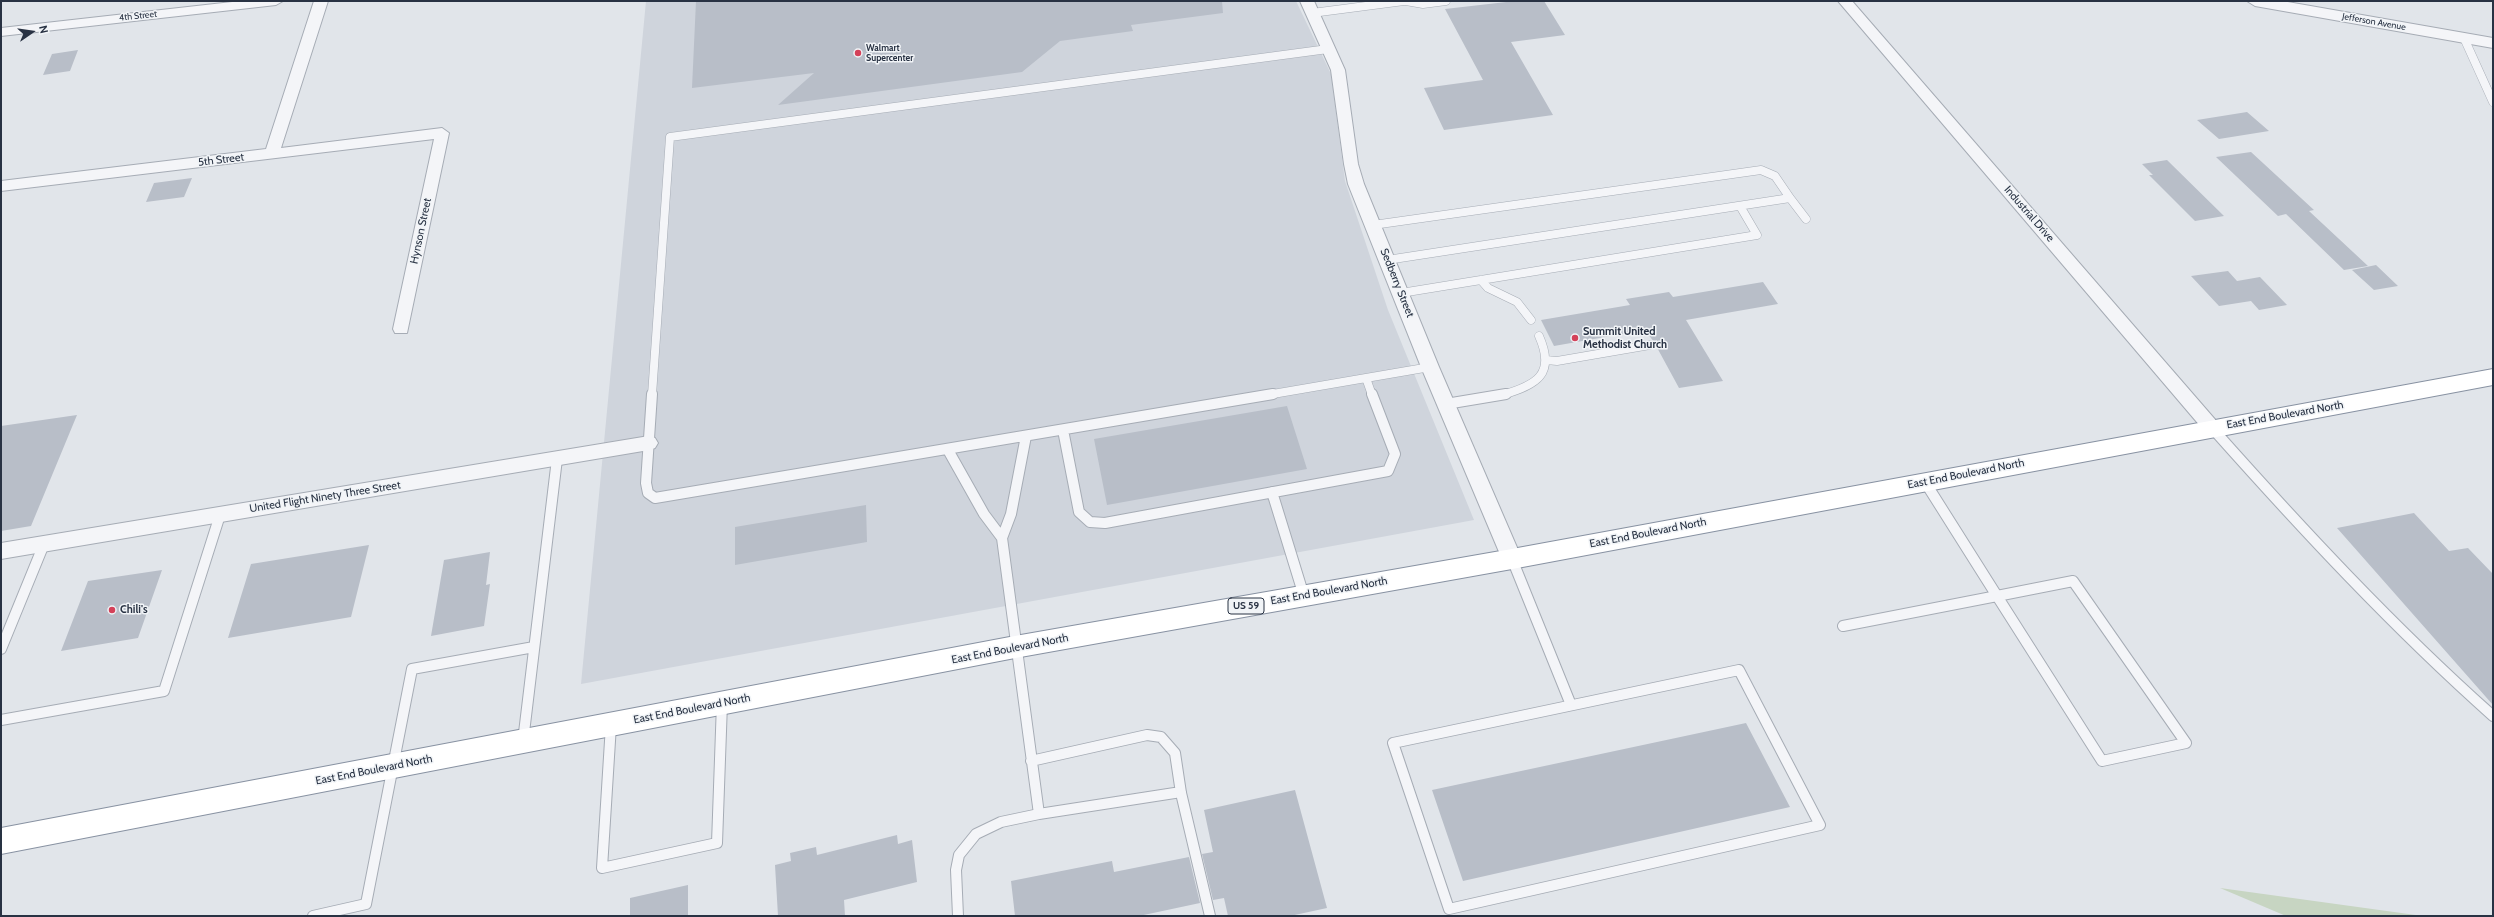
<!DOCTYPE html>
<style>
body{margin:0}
#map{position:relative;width:2494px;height:917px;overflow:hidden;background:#e1e5ea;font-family:Cabin,sans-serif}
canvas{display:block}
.frame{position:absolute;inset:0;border:2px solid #283243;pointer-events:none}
.north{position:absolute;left:12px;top:12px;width:40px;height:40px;-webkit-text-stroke:3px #f1f4f7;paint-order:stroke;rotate:77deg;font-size:11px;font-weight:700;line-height:16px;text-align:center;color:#283243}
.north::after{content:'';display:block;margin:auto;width:14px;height:18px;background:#283243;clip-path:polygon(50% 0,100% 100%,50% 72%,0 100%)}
</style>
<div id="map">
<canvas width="2494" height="917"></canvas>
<div class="frame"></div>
<div class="north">N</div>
</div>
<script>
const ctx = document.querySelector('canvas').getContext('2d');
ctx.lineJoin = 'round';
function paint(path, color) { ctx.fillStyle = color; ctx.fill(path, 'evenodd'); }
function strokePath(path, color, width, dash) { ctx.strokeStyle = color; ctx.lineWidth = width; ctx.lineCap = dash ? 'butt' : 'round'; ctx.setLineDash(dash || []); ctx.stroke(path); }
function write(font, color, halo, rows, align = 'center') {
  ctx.font = font + ' Cabin,sans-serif'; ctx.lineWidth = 3; ctx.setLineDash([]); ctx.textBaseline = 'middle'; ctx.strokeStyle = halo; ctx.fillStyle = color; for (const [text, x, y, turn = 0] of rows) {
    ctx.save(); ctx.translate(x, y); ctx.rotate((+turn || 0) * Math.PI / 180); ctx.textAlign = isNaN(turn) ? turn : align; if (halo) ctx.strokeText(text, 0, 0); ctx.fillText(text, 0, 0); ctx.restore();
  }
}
const built = new Path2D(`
 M646,1h650l35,73 14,107 43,129 86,210 -893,164z`);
const green = new Path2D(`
 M2220,888l203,28h-137z`);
const building = new Path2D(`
 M696,1h526l1,12 -92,12 2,6 -73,10 -38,31 -244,33 36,-32 -122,15z
 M1515,1h29l21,34 -54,7 42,73 -109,15 -20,-42 59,-8 -38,-71z
 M78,50l-8,21 -27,4 9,-21z
 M2247,112l22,19 -50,8 -22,-19z
 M2251,152l63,58 -5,1 59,55 -24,4 -58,-56 -8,2 -62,-59z
 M2167,160l57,56 -29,5 -46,-46h4l-11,-11z
 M192,178l-8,19 -38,5 8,-19z
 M2376,265l22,21 -24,4 -22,-20z
 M2228,271l9,10 23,-4 27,28 -28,5 -8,-9 -32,5 -28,-30z
 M1763,282l15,22 -92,16 37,61 -44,7 -25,-46 -9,-12 -91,16 -13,-26 89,-15 -4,-6 43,-7 4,5z
 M1287,406l20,63 -200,36 -13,-66z
 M77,415l-46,111 -30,5v-105z
 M866,505l1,37 -132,23v-38z
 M2414,513l35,38 19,-3 25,26v131l-156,-177z
 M369,545l-18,72 -123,21 23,-74z
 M490,552l-4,33 4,-1 -6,42 -53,10 13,-76z
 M162,570l-24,68 -77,13 27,-70z
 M1746,723l44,84 -327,74 -31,-91z
 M1295,790l32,118 -37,8h-62l-4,-18 -11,2 -11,-46 11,-2 -9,-42z
 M897,835l1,9 14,-4 5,42 -73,18 1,16h-67l-3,-51 16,-4 -1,-8 26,-6 1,8z
 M1189,857l11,46 -61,13h-124l-4,-35 101,-20 2,11z
 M688,885v31h-58v-18z`);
const serviceFar1 = new Path2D(`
 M1406,1l17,3 23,-3
 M1312,13l92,-12
 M2464,38l29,64
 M1790,198l16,21
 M1373,225l388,-55 14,6 15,22 -403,62
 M1481,280l7,8 29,14 14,18
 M1401,293l356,-58 -17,-29
 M1546,360l11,1 93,-16
 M1366,378l6,17
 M652,395l18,-258 658,-88
 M1267,395l163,-28
 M1502,395c35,-10 54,-21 37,-59`);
const service = new Path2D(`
 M652,394l-6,89 2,10 7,5 618,-104
 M1446,404l60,-10
 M2213,429c89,100 180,198 280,287
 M1063,430l16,82 11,10 15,1 283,-52 7,-17 -23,-60
 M1026,436l-15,78 -9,24 37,276
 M948,450l36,64 18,24
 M1925,482l72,114
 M1272,492l32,104
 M1512,559l59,146
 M2073,581l113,162 -84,18 -105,-165z
 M1843,626l154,-30
 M1,649l43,-105
 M1739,670l81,155 -371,84 -56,-166z
 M1,720l163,-29 56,-176
 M611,725l-9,143 115,-25 5,-140
 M523,741l34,-282
 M1031,761l116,-26 14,2 14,16 6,40 29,123
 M313,916l53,-12 46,-235 122,-22
 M958,916l-2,-46 3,-15 17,-21 25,-12 38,-8 142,-22`);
const minor = new Path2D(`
 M241,1h42l-7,4 -275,31v-8z
 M314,1h14l-47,147 161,-20 7,5 -42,200h-12l-2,-4 41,-190 -433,52v-10l265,-32z
 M1300,1h14l31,69 13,94 6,20 75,183 83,192 -3,6 -7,2 -7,-2 -3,-6 -81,-192 -73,-183 -4,-20 -13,-94z
 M1838,1h14l367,423 3,5 -3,5 -6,2 -6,-2z
 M649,436l6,2 3,5 -3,5 -6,2 -648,109v-16z`);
const tertiary = new Path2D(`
 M2247,1h35l211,37v10l-238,-42z`);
const trunk = new Path2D(`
 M2493,369v16l-981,184 -497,89 -1014,196v-26l1014,-192 497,-87z`);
const markers = [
 [858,53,4,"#d44159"],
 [1575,338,4,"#d44159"],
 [112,610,4,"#d44159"]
];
const farStreetnames = [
 ["4th Street",138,16,-6],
 ["Jefferson Avenue",2374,22,10]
];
const farPoinames = [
 ["Walmart",866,48],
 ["Supercenter",866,58]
];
const shields = [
 [1246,606,36]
];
const shieldNames = [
 ["US 59",1246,606]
];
const streetNames = [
 ["5th Street",221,160,-7],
 ["Industrial Drive",2029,214,49],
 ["Hynson Street",421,231,-78],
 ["Sedberry Street",1397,283,68],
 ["East End Boulevard North",2285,415,-10],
 ["East End Boulevard North",1966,474,-11],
 ["United Flight Ninety Three Street",325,497,-9],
 ["East End Boulevard North",1648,533,-11],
 ["East End Boulevard North",1329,591,-10],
 ["East End Boulevard North",1010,649,-11],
 ["East End Boulevard North",692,709,-11],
 ["East End Boulevard North",374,770,-11]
];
const poiNames = [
 ["Summit United",1583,332],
 ["Methodist Church",1583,345],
 ["Chili's",120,610]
];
paint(built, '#cfd4dc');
paint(green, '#c7d5c2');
paint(building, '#b8bec8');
strokePath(serviceFar1, '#a6acb5', 9);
strokePath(service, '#a6acb5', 12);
strokePath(minor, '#a6acb5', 2);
strokePath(tertiary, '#a6acb5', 2);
strokePath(trunk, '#8892a2', 2);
strokePath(serviceFar1, '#f4f5f8', 8);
strokePath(service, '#f4f5f8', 10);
paint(minor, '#f4f5f8');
paint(tertiary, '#f4f5f8');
paint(trunk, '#fff');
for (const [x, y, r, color] of markers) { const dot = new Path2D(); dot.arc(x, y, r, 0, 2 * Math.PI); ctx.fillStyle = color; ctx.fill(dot); strokePath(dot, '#f1f4f7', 1.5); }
write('9px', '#283243', '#f1f4f7', farStreetnames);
write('bold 9px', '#283243', '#f1f4f7', farPoinames, 'left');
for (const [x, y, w] of shields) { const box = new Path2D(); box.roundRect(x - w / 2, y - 8, w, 16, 3); ctx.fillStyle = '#f1f4f7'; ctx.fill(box); strokePath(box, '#283243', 1); }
write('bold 10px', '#283243', null, shieldNames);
write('11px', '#283243', '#f1f4f7', streetNames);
write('bold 11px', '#283243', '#f1f4f7', poiNames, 'left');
</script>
